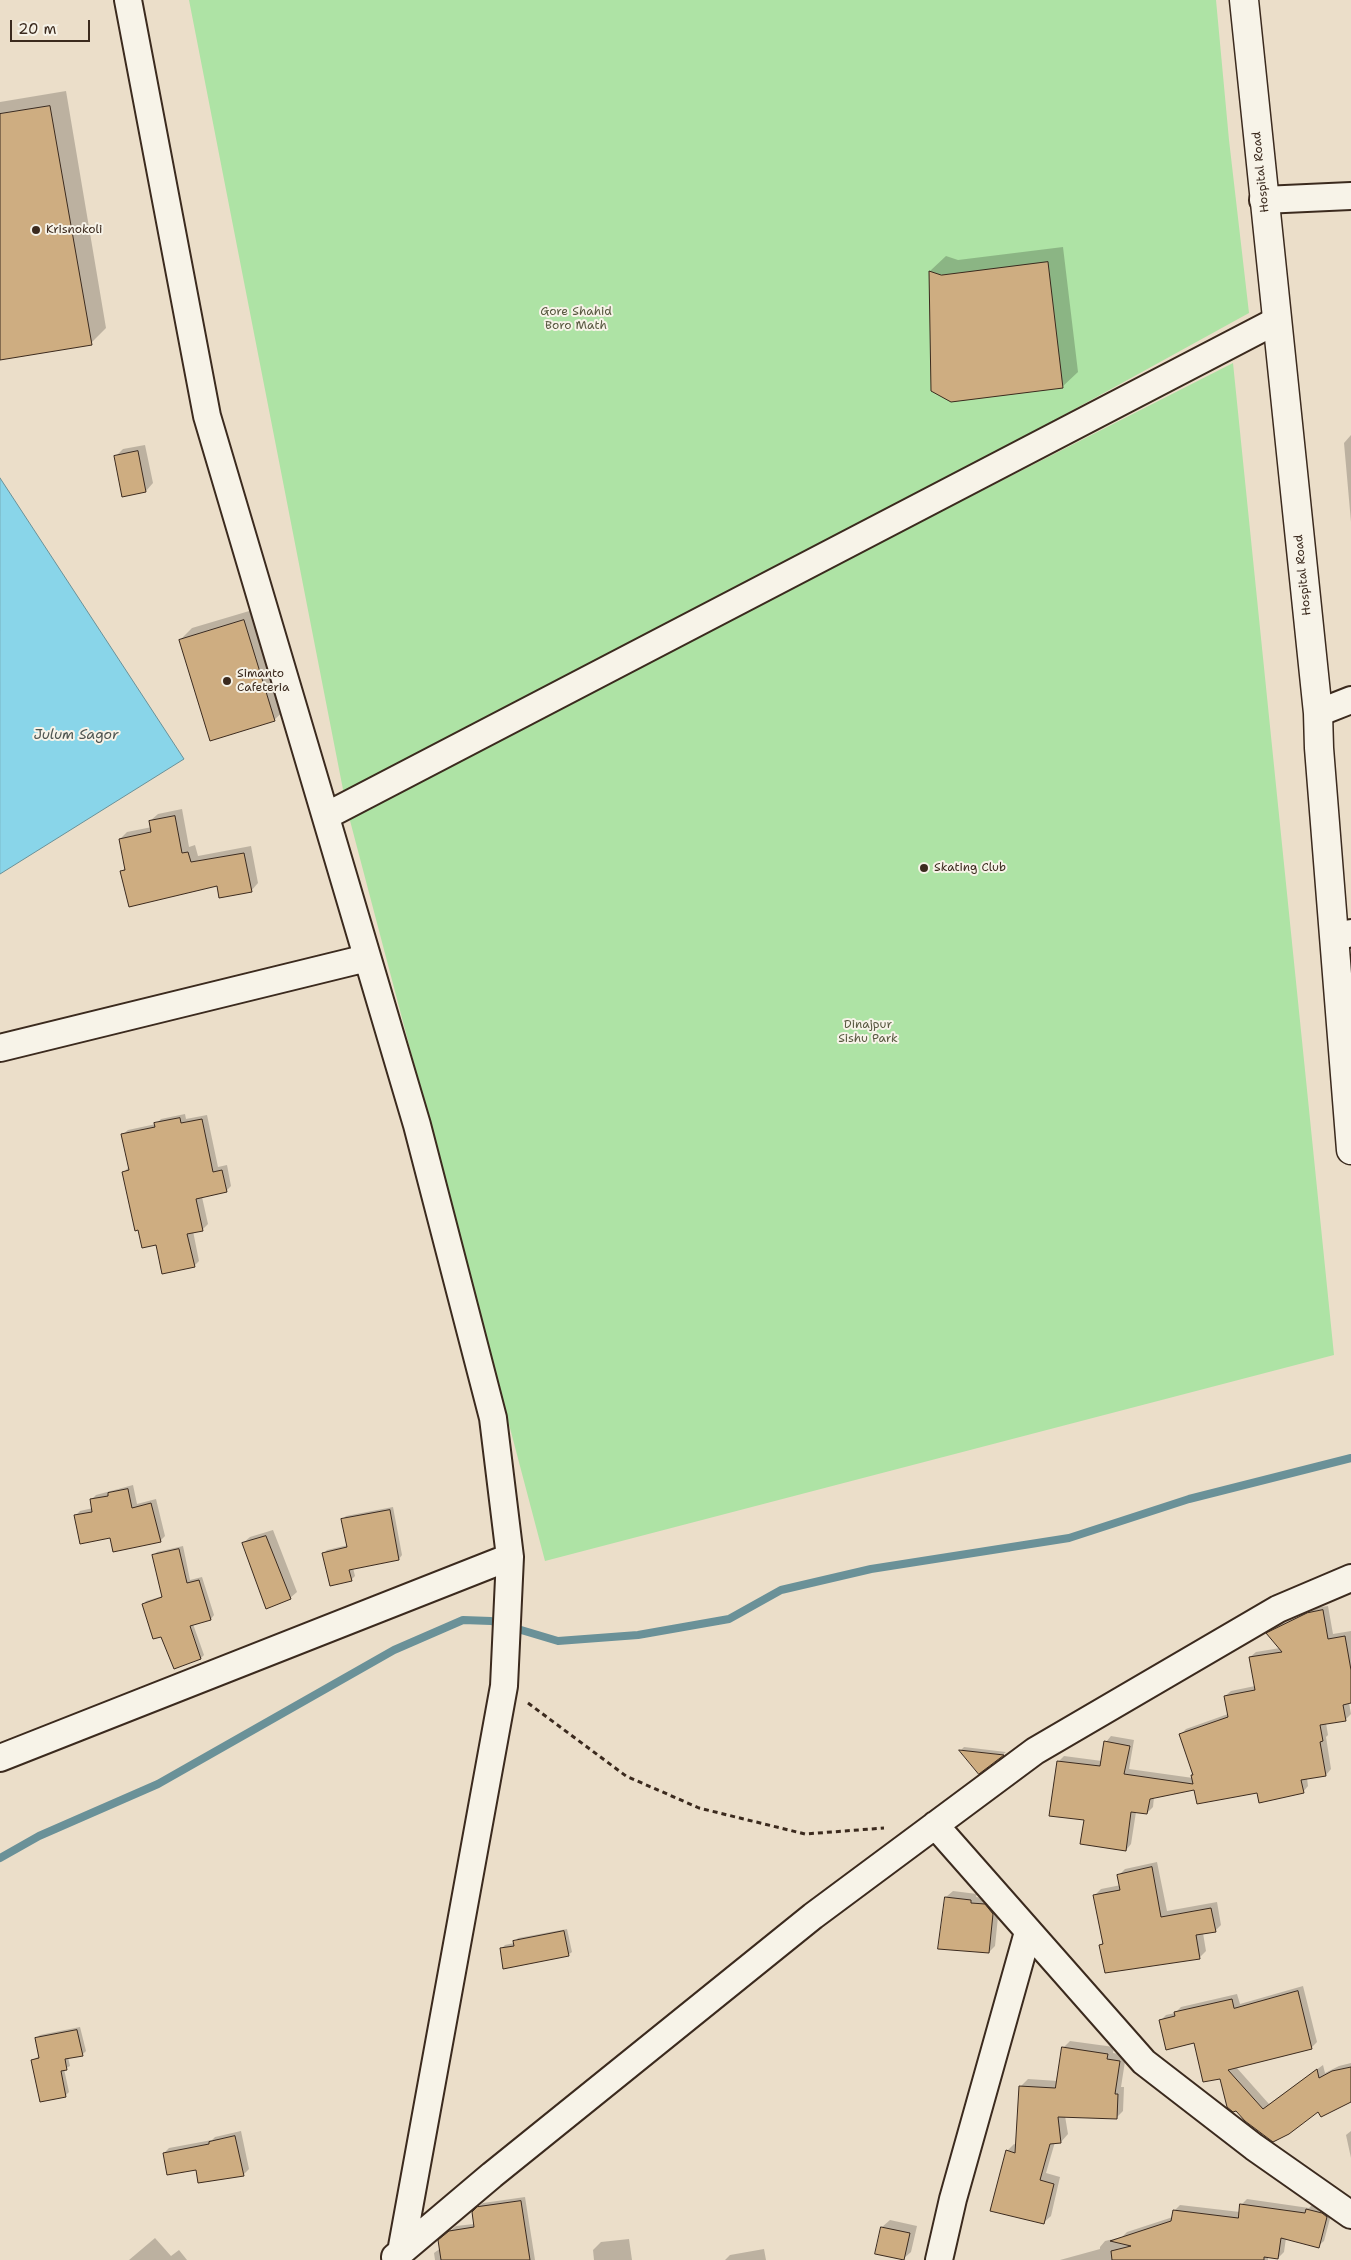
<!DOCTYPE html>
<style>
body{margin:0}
#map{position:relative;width:1351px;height:2260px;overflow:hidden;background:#ebdec9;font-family:"Shantell Sans",sans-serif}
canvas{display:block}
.scale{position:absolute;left:10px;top:20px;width:80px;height:22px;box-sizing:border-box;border:2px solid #3b2a1e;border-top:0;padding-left:6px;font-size:15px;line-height:18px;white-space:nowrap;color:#3b2a1e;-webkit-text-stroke:4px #f7f3e8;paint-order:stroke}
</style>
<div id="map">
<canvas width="1351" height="2260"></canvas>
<div class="scale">20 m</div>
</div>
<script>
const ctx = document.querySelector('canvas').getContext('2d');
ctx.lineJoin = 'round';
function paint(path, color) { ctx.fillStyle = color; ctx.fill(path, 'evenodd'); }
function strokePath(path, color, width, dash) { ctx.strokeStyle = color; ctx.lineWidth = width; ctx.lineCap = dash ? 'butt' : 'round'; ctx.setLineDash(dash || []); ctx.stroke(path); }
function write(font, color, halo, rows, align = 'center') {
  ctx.font = font + ' "Shantell Sans",sans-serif'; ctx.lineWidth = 4; ctx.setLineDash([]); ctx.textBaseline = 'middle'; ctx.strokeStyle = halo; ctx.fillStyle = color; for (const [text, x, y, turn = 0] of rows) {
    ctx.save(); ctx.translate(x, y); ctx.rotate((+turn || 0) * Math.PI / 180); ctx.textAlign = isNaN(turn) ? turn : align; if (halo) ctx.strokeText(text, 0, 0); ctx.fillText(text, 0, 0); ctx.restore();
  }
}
const green = new Path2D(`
 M189,0h1027l13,140 20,173 -902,497z
 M1233,363l101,992 -789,206 -197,-748z`);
const water = new Path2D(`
 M0,478l184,281 -184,115z`);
const shadow = new Path2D(`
 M66,91l40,237 -15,15 -91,16v-257z
 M1063,247l15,125 -16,15 -132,-116 16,-15 12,4z
 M1351,435v87l-7,-79z
 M145,445l8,38 -7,8 -31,-34 8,-8z
 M256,609l30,100 -12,11 -94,-80 12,-12z
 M182,809l7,38 6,-2 3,11 53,-10 7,37 -7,8 -129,-20 4,-4 -6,-28 7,-7 25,-5 -2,-6 8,-7z
 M185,1114l1,5 21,-4 11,52 9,-2 4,21 -5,5 -24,6 6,27 -5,5 -10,2 6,30 -5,5 -37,-23 -33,-71 5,-5 -7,-32 6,-5 28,-6 5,-5z
 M133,1485l4,19 19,-5 9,37 -5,5 -49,-5 -36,-20 5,-5 13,-3 -2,-8 5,-5z
 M393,1507l9,48 -3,4 -46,9 2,8 -4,4 -27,-27 3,-3 21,-5 -5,-26 3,-3z
 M273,1530l24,62 -7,6 -47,-55 7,-6z
 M183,1546l7,34 12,-3 12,38 -3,4 -18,5 11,31 -3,3 -39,-23 -19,-30 3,-4 17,-5 -9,-41 3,-3z
 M1328,1606l5,28 18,-3v71l-2,1 2,11 -6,6 -19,3 2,12 -2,2 5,32 -5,6 -19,3 1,8 -5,6 -108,-3 -41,8 -1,10 -6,6 -11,-1 -5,32 -5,6 -41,-31 -27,-57 6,-6 38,5 4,-19 5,-6 23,4 -5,29 64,9 1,-4 -14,-39 6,-6 42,-15 -3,-18 6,-5 24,-5 -5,-29 6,-5 24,-4 -12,-15 6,-5 40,-20z
 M964,1747l42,5 -26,20 -19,-22z
 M1157,1862l10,49 50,-9 4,23 -6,6 -12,2 3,18 -6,6 -100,-12 4,-3 -9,-47 6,-6 20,-4 -2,-10 6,-6z
 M953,1891l24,3 -1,3 15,2 8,8 -4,39 -6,6 -43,-55z
 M567,1929l5,23 -4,3 -67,-6 4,-4 9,-2 4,-5z
 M1303,1986l14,56 -6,6 -75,19 33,37 54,-39 2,8 14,-7 12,-3v38l-32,9h-82l-16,-33 -26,-35 -35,-21 6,-6 9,-2 6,-6 56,-13 3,10z
 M80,2027l6,24 -4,4 -14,2 2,9 -6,3 5,23 -4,4 -33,-36 8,-4 -4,-18 4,-3z
 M1070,2041l44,6 -1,6 13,2 -5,32h3l-1,24 -7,7 -51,-2 3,18 -7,8h-6l-9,31 14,4 -9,39 -8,7 -36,-72 7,-7 3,1 4,-59 7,-7 30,2 5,-33z
 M241,2131l8,38 -5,5 -47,-5 -33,-16 5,-5 43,-8 3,-3z
 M1351,2131v27l-5,-23z
 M525,2197l10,63h-100l-1,-7 7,-5 4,-13 11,-9 18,-2 4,-17 5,-4z
 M1247,2199l62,9 4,-4 19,7 -8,30 -6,5 -32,-8 -2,14 -6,6 -10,-1v3h-208l40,-11v-2l5,-6 17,-4 5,-5 46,-15 1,-6 6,-6 60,7 1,-7z
 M890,2220l27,6 -6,26 -8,7 -21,-32z
 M155,2238l16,18 8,-6 8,10h-58z
 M629,2239l3,21h-38l-1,-10 8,-8z
 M764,2249l2,11h-41l5,-5z`);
const stream = new Path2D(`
 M0,1858l39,-22 119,-52 236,-134 69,-30 28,1 67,20 80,-6 91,-16 52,-29 90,-21 198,-31 120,-39 162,-41`);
const building = new Path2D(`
 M50,106l42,239 -92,15v-246z
 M1048,262l15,126 -112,14 -20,-11 -2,-120 12,4z
 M138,451l8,41 -24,5 -8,-41z
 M244,620l31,101 -65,20 -31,-101z
 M175,816l7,37 6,-1 3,10 53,-9 8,39 -33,6 -2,-12 -88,21 -9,-36 5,-1 -6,-31 32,-7 -2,-11z
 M180,1118l1,5 21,-4 11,53 9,-2 5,22 -31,7 7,32 -16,3 8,33 -33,7 -6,-29 -14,3 -4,-18 -3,1 -13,-59 7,-2 -8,-36 34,-7 -1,-4z
 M128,1489l4,19 19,-5 10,39 -48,10 -3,-14 -30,6 -6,-29 18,-3 -2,-13 18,-3v-3z
 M390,1510l9,50 -50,10 3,11 -22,5 -8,-33 25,-6 -6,-28z
 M266,1536l25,63 -25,10 -24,-66z
 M179,1549l8,34 12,-3 12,40 -21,6 11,33 -27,10 -13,-32 -8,2 -11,-35 20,-7 -10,-42z
 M1323,1610l5,29 17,-3 6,34v33l-8,2 3,16 -26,4 3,16 -3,1 6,34 -25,4 3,13 -45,10 -2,-10 -60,11 -3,-14 -44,9 -3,15 -16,-2 -5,39 -46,-7 4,-24 -35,-4 8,-55 43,5 4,-25 26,5 -6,28 69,10 -2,-9h2l-14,-41 49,-17 -4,-21 31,-6 -6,-33 33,-5 -16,-19 41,-20z
 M959,1750l45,5 -25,19z
 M1152,1867l9,50 50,-9 5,24 -20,3 4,24 -95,14 -6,-28 4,-1 -10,-49 27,-5 -3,-15z
 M945,1897l26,3v3l14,1 8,10 -4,39 -51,-4z
 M564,1931l5,25 -66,13 -3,-21 14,-2 -1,-5z
 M1298,1991l14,58 -84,21 35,39 54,-40 2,9 13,-7 19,-4v35l-30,15 -3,-5 -29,22 -16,8 -28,-21 -9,-10 -3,1 -6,-5 -7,-28 -17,3 -9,-39 -28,7 -7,-30 16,-4 -1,-4 58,-13 2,9z
 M77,2030l6,26 -18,3 2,11 -6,1 5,26 -26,5 -9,-42 8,-2 -4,-20z
 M1062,2047l46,7 -1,5 13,2 -5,33h3l-1,25 -59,-2 3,26 -11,1 -10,36 14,4 -10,40 -54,-13 16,-61 9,3 4,-67 36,2z
 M235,2136l9,40 -46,7 -2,-13 -29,5 -4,-22 46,-9v-2z
 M521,2201l9,59h-89l-3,-20 11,-9 25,-4 -2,-15 5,-5z
 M1240,2204l65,9 1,-4 16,4 5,4 -8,31 -38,-10 -3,21 -14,-2v3h-152l-1,-9 20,-5 -21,-5 61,-20 2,-11 65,8z
 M881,2227l29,6 -6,27 -29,-6z`);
const path = new Path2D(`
 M528,1703l98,73 73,32 106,26 79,-6`);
const minor = new Path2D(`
 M128,0l79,416 210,709 76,293 17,139 -6,129 -103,566
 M1263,200l88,-4
 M1318,713l33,-13
 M326,816l950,-495
 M1334,938l17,-5
 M0,1048l367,-90
 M0,1758l510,-201
 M935,1825l209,237 110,85 97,68
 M395,2257l97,-82 321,-259 222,-165 243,-142 73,-31
 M939,2260l14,-61 75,-267`);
const major = new Path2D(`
 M1244,0l74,713 1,35 32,402`);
const markers = [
 [36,230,5,"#3b2a1e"],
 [227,681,5,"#3b2a1e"],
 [924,868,5,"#3b2a1e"]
];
const streetNames = [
 ["Hospital Road",1261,172,-96],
 ["Hospital Road",1303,575,-96]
];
const poiNames = [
 ["Krisnokoli",46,230],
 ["Simanto",237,674],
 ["Cafeteria",237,688],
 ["Skating Club",934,868]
];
const parkNames = [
 ["Gore Shahid",576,312],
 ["Boro Math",576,326],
 ["Dinajpur",868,1025],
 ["Sishu Park",868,1039]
];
const waterNames = [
 ["Julum Sagor",76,735]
];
paint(green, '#aee3a5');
paint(water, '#89d5e9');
strokePath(water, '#6a9198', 1);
paint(shadow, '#0003');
strokePath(stream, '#6a9198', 8);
paint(building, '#cead81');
strokePath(building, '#3b2a1e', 1);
strokePath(minor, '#3b2a1e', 30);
strokePath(major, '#3b2a1e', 31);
strokePath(path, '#3b2a1e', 3, [5, 4]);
strokePath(minor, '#f7f3e8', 26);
strokePath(major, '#f7f3e8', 28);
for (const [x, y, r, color] of markers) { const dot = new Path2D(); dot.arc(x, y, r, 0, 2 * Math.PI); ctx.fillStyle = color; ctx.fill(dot); strokePath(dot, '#f7f3e8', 2); }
write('12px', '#3b2a1e', '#f7f3e8', streetNames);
write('12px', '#3b2a1e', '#f7f3e8', poiNames, 'left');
write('12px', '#585840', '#f7f3e8', parkNames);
write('italic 14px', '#4e5551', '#f7f3e8', waterNames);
</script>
